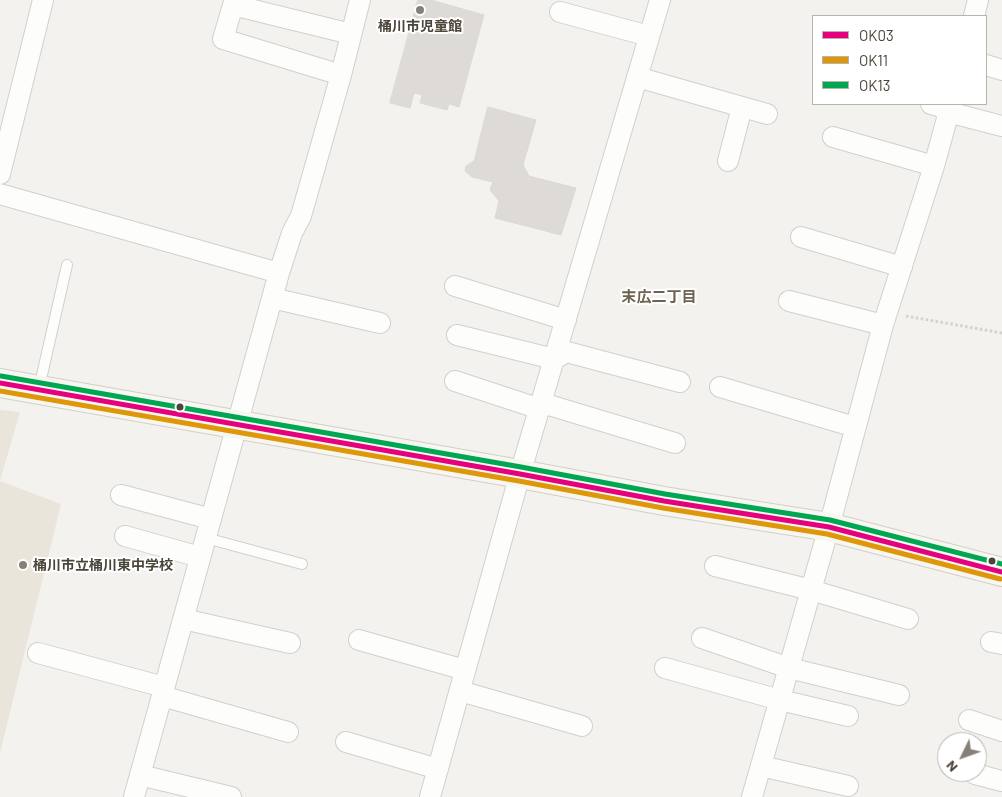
<!DOCTYPE html>
<meta charset="utf-8">
<style>
body{margin:0}
#map{position:relative;width:1002px;height:797px;overflow:hidden;background:#f4f2ee;font-family:Barlow,sans-serif}
canvas{display:block}
.legend{position:absolute;left:812px;top:15px;width:175px;height:90px;box-sizing:border-box;background:#fff;border:1px solid #b7b4b0;margin:0;padding:6px 9px;list-style:none;font-size:15px;color:#4b4439}
.legend li{display:flex;align-items:center;gap:10px;height:25px}
.legend b{width:25px;border:1px solid #b7b4b0}
.north{position:absolute;left:937px;top:732px;width:50px;height:50px;box-sizing:border-box;background:#fff;border:1px solid #b7b4b0;border-radius:50%;rotate:228deg;font-size:14px;font-weight:700;line-height:20px;text-align:center;color:#4b4439}
.north::after{content:'';display:block;margin:auto;width:18px;height:22px;background:#868178;clip-path:polygon(50% 0,100% 100%,50% 72%,0 100%)}
</style>
<div id="map">
<canvas width="1002" height="797"></canvas>
<ul class="legend">
<li><b style="height:6px;background:#e5007d"></b>OK03</li>
<li><b style="height:6px;background:#dd9709"></b>OK11</li>
<li><b style="height:6px;background:#00a651"></b>OK13</li>
</ul>
<div class="north">N</div>
</div>
<script>
const ctx = document.querySelector('canvas').getContext('2d');
ctx.lineJoin = 'round';
function paint(path, color) { ctx.fillStyle = color; ctx.fill(path, 'evenodd'); }
function strokePath(path, color, width, dash) { ctx.strokeStyle = color; ctx.lineWidth = width; ctx.lineCap = dash ? 'butt' : 'round'; ctx.setLineDash(dash || []); ctx.stroke(path); }
function write(font, color, halo, rows, align = 'center') {
  ctx.font = font + ' Barlow,"Noto Sans JP",sans-serif'; ctx.lineWidth = 4; ctx.setLineDash([]); ctx.textBaseline = 'middle'; ctx.strokeStyle = halo; ctx.fillStyle = color; for (const [text, x, y, turn = 0] of rows) {
    ctx.save(); ctx.translate(x, y); ctx.rotate((+turn || 0) * Math.PI / 180); ctx.textAlign = isNaN(turn) ? turn : align; if (halo) ctx.strokeText(text, 0, 0); ctx.fillText(text, 0, 0); ctx.restore();
  }
}
const education = new Path2D(`
 M0,410l20,2 -20,69 61,23 -61,249z`);
const building = new Path2D(`
 M418,0h13l53,15 -25,92 -10,-3 -2,6 -27,-7 2,-8 -8,-2 -4,15 -20,-5z
 M488,107l48,13 -13,45 6,11 47,12 -15,47 -66,-17 4,-17 -9,-11 3,-8 -21,-5 -7,-6 1,-5 8,-5z`);
const path = new Path2D(`
 M906,316l96,17`);
const lane = new Path2D(`
 M39,388l28,-123
 M206,538l96,26`);
const street = new Path2D(`
 M560,12l89,24
 M974,16l4,-16
 M986,65l16,5
 M341,75l-118,-36 10,-34 118,29
 M637,77l130,37
 M931,104l8,2 9,6 54,14
 M833,137l101,29
 M728,161l14,-54
 M0,174l43,-174
 M0,194l279,79
 M801,237l101,30
 M455,286l111,34
 M272,298l108,25
 M789,301l94,24
 M457,335l97,24 13,-7 113,30
 M455,381l85,28
 M720,387l135,40
 M542,403l133,40
 M121,495l90,24
 M125,536l75,21
 M715,566l96,24 97,29
 M183,619l107,24
 M702,638l87,30 110,27
 M359,640l106,30
 M991,642l11,2
 M38,653l126,34
 M665,668l115,32 68,16
 M460,691l122,35
 M162,696l126,36
 M969,720l33,11
 M346,742l92,27
 M761,766l87,20
 M975,774l27,7
 M140,775l91,22
 M134,797l145,-524 13,-40 9,-17 40,-141 19,-75
 M430,797l90,-323 140,-474
 M752,797l77,-270 54,-202 51,-159 17,-62`);
const secondary = new Path2D(`
 M0,383l520,91 144,27 165,26 173,45`);
const bus1 = new Path2D(`
 M0,383l520,91 144,27 165,26 173,45`);
const bus2 = new Path2D(`
 M0,391l519,90 144,27 164,26 173,45`);
const bus3 = new Path2D(`
 M1,376l520,91 144,27 165,26 172,44`);
const markers = [
 [420,10,5,"#868178"],
 [180,407,4.5,"#4b4439"],
 [992,561,4.5,"#4b4439"],
 [23,565,5,"#868178"]
];
const poiNames = [
 ["桶川市児童館",420,26],
 ["桶川市立桶川東中学校",33,565,"left"]
];
const neighbourhoodNames = [
 ["末広二丁目",659,297]
];
paint(education, '#eae5da');
paint(building, '#dedbd6');
strokePath(building, '#dcd9d4', 1);
strokePath(lane, '#d2d0cb', 12);
strokePath(street, '#d2d0cb', 22);
strokePath(secondary, '#d3cfc5', 30);
strokePath(path, '#d3d2cc', 3, [2.5, 2.5]);
strokePath(lane, '#fdfdfc', 10);
strokePath(street, '#fdfdfc', 20);
strokePath(secondary, '#f7f6f1', 28);
strokePath(bus1, '#e5007d', 5);
strokePath(bus2, '#dd9709', 5);
strokePath(bus3, '#00a651', 5);
for (const [x, y, r, color] of markers) { const dot = new Path2D(); dot.arc(x, y, r, 0, 2 * Math.PI); ctx.fillStyle = color; ctx.fill(dot); strokePath(dot, '#fff', 2); }
write('bold 14px', '#4b4439', '#fff', poiNames);
write('bold 15px', '#6e6250', '#fff', neighbourhoodNames);
</script>
